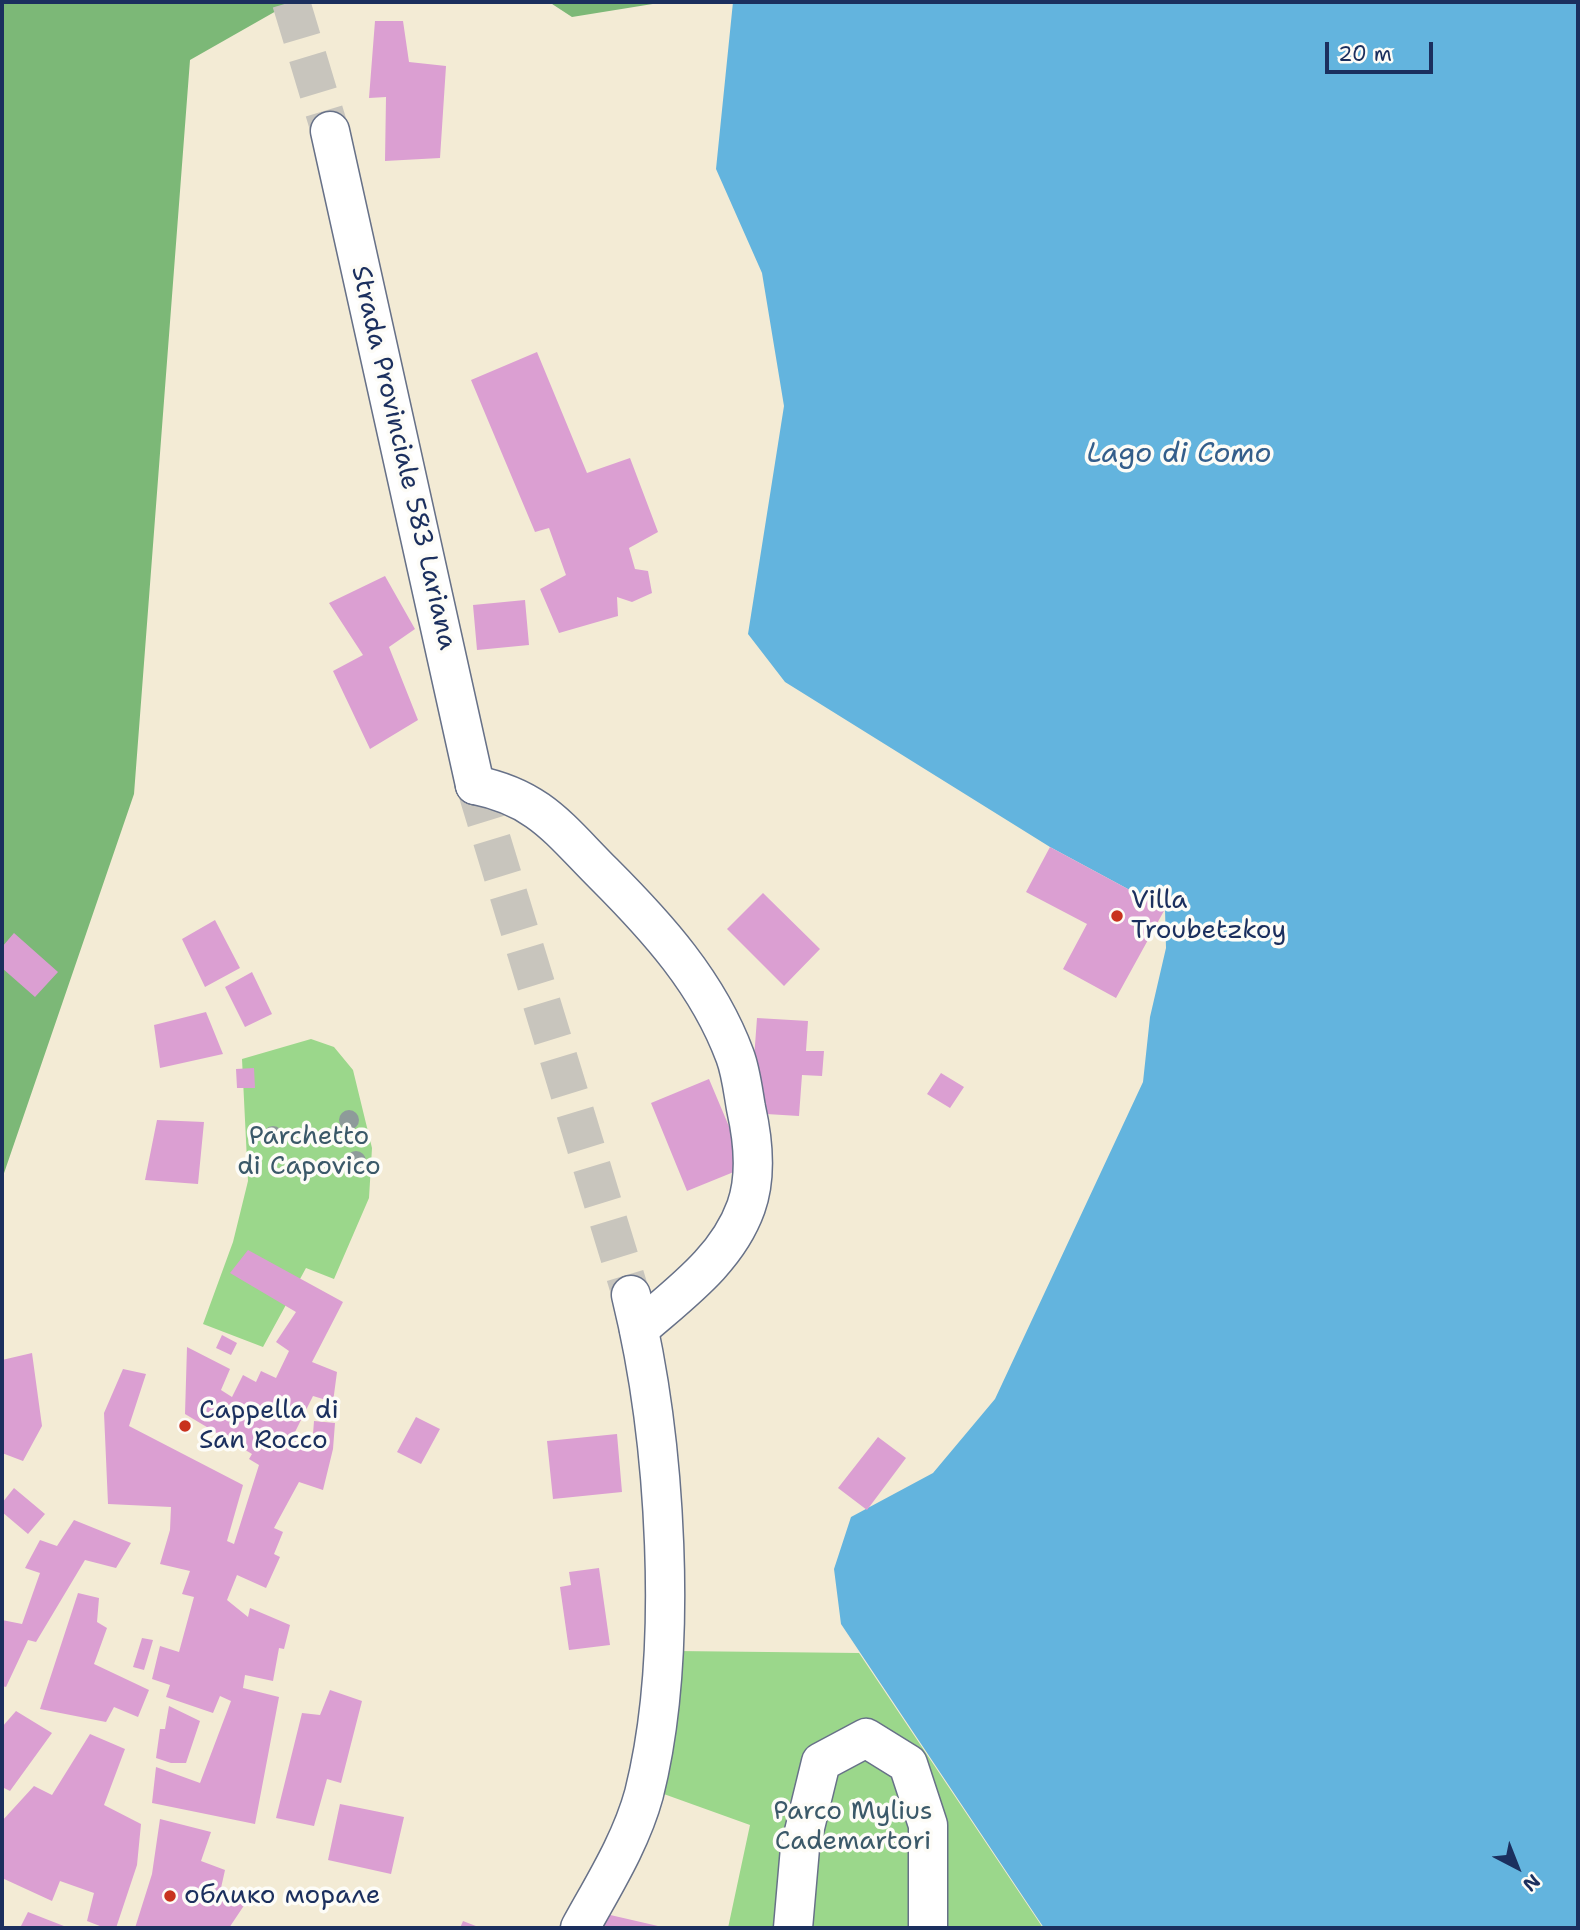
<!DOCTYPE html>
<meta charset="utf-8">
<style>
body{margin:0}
#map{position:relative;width:1580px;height:1930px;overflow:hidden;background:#f3ebd5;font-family:"Shantell Sans",sans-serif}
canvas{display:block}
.frame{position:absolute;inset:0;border:4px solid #1b2f5e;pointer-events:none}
.north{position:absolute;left:1482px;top:1832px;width:70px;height:70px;-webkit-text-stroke:5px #fdfcf7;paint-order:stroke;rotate:138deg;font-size:19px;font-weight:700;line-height:28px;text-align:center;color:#1b2f5e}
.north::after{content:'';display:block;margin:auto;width:24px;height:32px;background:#1b2f5e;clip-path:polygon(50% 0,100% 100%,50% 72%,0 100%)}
.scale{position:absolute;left:1325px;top:42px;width:108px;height:32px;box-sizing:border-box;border:4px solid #1b2f5e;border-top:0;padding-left:9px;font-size:21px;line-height:24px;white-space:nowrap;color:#1b2f5e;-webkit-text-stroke:5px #fdfcf7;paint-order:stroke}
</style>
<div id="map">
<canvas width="1580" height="1930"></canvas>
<div class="frame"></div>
<div class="north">N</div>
<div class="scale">20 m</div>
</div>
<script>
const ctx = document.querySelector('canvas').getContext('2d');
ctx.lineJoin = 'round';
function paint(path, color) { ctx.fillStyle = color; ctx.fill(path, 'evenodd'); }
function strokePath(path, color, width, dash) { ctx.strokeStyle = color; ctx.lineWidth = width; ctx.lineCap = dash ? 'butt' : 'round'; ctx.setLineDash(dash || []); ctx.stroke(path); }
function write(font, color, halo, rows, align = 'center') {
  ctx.font = font + ' "Shantell Sans",sans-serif'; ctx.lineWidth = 7; ctx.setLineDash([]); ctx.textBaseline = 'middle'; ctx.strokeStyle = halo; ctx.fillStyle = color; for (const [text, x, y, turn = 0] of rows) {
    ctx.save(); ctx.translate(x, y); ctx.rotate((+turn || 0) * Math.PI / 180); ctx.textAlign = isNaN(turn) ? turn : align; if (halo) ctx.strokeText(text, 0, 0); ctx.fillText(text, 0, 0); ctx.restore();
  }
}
const green = new Path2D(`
 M311,1039l23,8 19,23 19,78 -3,50 -35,81 -28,-11 -43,79 -60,-23 30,-82 15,-61 -6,-122z
 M676,1651l183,2 184,275h-315l22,-103 -89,-32z`);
const forest = new Path2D(`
 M2,2h290l-102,58 -56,734 -132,385z
 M549,2h116l-93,15z`);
const water = new Path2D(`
 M733,2h845v1926h-534l-203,-304 -7,-55 17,-52 82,-44 62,-74 148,-317 7,-65 16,-69 -1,-39 -115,-62 -265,-165 -37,-48 36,-228 -22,-133 -46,-104z`);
const building = new Path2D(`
 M375,21h28l6,41 37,4 -6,92 -55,3 1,-64 -17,1z
 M537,352l50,121 43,-15 28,74 -29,16 6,21 13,2 4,22 -20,9 -15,-5 1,19 -59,17 -19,-44 26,-14 -17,-47 -14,4 -64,-152z
 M385,576l30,53 -26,18 29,73 -48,29 -37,-78 30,-16 -34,-52z
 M525,600l4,45 -52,5 -4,-45z
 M1050,847l115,62 -49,89 -53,-29 24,-45 -61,-32z
 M763,893l57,56 -36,37 -57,-57z
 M215,920l25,48 -35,19 -23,-48z
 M14,933l44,39 -23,25 -33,-29v-21z
 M252,972l20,42 -27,13 -20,-40z
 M206,1012l17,42 -63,14 -6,-43z
 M757,1018l51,3 -2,30h18l-2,25 -20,-1 -3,41 -49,-3z
 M254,1068l1,20h-18l-1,-19z
 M941,1073l23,14 -14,21 -23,-14z
 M709,1079l37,88 -59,24 -36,-88z
 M157,1120l47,2 -6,62 -53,-4z
 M248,1250l95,52 -31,60 25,10 -4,30 -20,-6 -18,36 17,15 2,-26 21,2 -2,26 -10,41 -24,-8 -25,46 9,4 -9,22 6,3 -14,31 -29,-13 -10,25 21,17 2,-9 40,17 -6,24 -5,-1 -6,33 -28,-6 -2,13 36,9 -24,127 -103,-21 4,-36 44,16 31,-82 -11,-5 -7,17 -47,-16 4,-12 -18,-6 8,-33 19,6 15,-55 -12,-3 8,-23 -30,-7 10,-34 1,-23 -63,-3 -4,-91 19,-44 23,5 -17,52 114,59 -16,56 7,3 25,-79 -10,-6 3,-5 -67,-40 2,-67 43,22 -9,21 11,7 11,-22 13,7 5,-11 15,7 13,-27 -13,-9 20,-30 -66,-39z
 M222,1335l15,8 -6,12 -15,-7z
 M32,1353l10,73 -19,35 -21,-8v-93z
 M416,1417l24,12 -19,35 -24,-12z
 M617,1434l5,58 -69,7 -6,-58z
 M878,1437l28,21 -39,52 -29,-22z
 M14,1488l31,26 -17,20 -26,-22v-9z
 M74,1520l57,23 -15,25 -31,-8 -49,82 -8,-2 -22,47 -4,-1v-66l20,4 18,-51 -15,-5 15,-28 17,6z
 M599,1568l11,77 -41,5 -9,-63 11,-2 -2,-13z
 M78,1593l21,5 -2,24 10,6 -13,36 55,26 -11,27 -24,-10 -8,15 -66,-13z
 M142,1638l11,2 -9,30 -11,-3z
 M330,1690l32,11 -21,82 -14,-4 -13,47 -38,-8 26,-105 18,2z
 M169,1706l31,15 -14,42h-15l-15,-5 4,-29h5z
 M16,1711l36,22 -42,58 -8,-4v-60z
 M90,1734l35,15 -21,56 37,19 -4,41 -21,63h-11l-18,-7 7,-28 -34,-12 -8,20 -50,-23v-57l32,-35 18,9z
 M340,1804l64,13 -13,57 -63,-14z
 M160,1819l51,13 -10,29 24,9 -4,18 26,13 -18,27h-94l17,-54z
 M28,1912l41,16h-49z
 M606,1914l52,12 -1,2h-59z
 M463,1921l18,7h-21z`);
const majorTunnel = new Path2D(`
 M291,2l39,129
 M475,785l156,510`);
const minor = new Path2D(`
 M475,785c64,13 84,44 128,88 54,54 105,110 132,183 6,16 8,35 11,52 7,31 11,68 0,99 -19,53 -66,86 -107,122
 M793,1928l7,-80 21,-86 45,-24 42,26 20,61v103`);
const major = new Path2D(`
 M330,131l145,654
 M580,1928c23,-42 51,-86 64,-134 36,-143 22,-356 -13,-499`);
const trees = [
 [349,1120],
 [273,1136],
 [356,1161]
];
const markers = [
 [1117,916,7,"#c8321e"],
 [185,1426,7,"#c8321e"],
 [170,1896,7,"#c8321e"]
];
const streetNames = [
 ["Strada Provinciale 583 Lariana",403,458,77]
];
const poiNames = [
 ["Villa",1131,901],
 ["Troubetzkoy",1131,931],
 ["Cappella di",199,1411],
 ["San Rocco",199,1441],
 ["облико морале",184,1896]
];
const parkNames = [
 ["Parchetto",309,1137],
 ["di Capovico",309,1167],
 ["Parco Mylius",853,1812],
 ["Cademartori",853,1842]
];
const waterNames = [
 ["Lago di Como",1179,455]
];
paint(green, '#9bd78b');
paint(forest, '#7cb877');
paint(water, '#63b4de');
paint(building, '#db9fd2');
strokePath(majorTunnel, '#c8c5bd', 38, [38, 19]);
strokePath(minor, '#677188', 41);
strokePath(major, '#677188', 41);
strokePath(minor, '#fff', 38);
strokePath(major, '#fff', 38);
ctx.fillStyle = '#8e9b9a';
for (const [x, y] of trees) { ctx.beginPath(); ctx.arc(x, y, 10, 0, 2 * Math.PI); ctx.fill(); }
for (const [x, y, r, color] of markers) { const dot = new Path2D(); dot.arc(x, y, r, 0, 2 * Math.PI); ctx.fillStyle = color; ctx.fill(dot); strokePath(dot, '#fdfcf7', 2.5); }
write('26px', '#1b2f5e', '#fdfcf7', streetNames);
write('26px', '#1b2f5e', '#fdfcf7', poiNames, 'left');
write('26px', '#3b5969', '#fdfcf7', parkNames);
write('italic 28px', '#345e8b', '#fdfcf7', waterNames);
</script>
